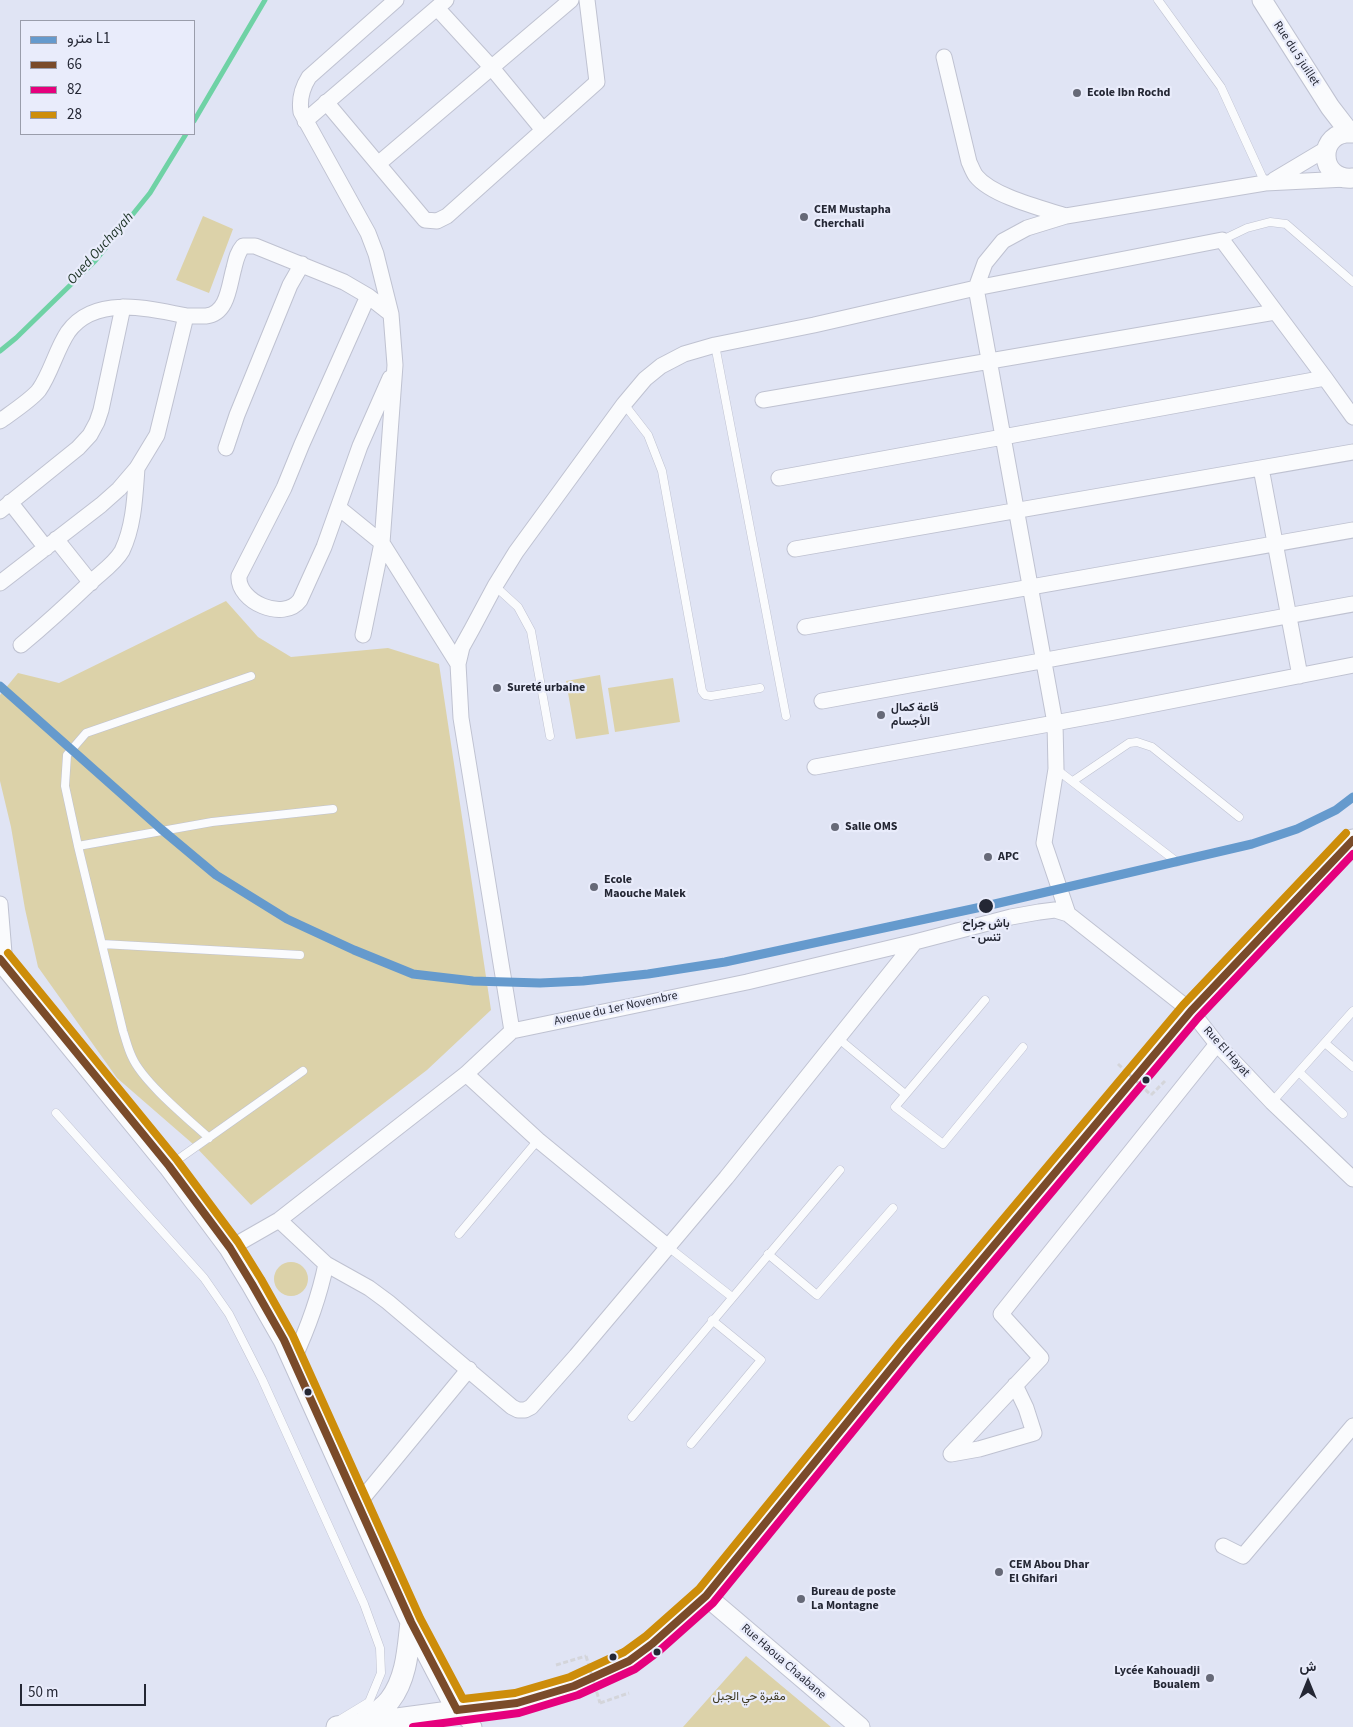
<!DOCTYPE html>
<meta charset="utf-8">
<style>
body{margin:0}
#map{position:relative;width:1353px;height:1727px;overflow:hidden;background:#e0e4f4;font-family:"Source Sans 3",Vazirmatn,sans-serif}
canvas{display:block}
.legend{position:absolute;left:20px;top:20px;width:175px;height:115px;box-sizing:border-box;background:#e9ecfb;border:1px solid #9a9dab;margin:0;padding:6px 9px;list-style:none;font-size:15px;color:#242734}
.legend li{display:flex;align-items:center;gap:10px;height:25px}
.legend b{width:25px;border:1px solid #9a9dab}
.north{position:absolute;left:1283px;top:1657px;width:50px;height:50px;-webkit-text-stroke:4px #e9ecfb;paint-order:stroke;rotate:0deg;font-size:14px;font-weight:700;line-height:20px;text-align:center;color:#242734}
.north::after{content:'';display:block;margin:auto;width:18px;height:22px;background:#242734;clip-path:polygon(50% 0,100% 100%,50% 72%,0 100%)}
.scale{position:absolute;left:20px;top:1684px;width:126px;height:22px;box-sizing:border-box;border:2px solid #242734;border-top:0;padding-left:6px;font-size:15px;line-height:18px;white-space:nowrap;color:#242734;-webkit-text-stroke:4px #e9ecfb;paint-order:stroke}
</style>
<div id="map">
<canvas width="1353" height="1727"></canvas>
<ul class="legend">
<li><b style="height:6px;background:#659acd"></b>مترو L1</li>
<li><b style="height:6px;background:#7a4b2a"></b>66</li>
<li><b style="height:6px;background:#e5007d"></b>82</li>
<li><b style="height:6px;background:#cd8d0a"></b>28</li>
</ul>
<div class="north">ش</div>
<div class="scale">50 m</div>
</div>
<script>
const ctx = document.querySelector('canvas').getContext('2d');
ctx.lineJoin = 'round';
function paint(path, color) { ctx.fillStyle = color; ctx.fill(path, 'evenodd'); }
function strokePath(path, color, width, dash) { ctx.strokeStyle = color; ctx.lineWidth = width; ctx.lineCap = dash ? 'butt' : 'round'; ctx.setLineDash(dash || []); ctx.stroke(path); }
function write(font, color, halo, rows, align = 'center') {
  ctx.font = font + ' "Source Sans 3",Vazirmatn,sans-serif'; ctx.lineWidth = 4.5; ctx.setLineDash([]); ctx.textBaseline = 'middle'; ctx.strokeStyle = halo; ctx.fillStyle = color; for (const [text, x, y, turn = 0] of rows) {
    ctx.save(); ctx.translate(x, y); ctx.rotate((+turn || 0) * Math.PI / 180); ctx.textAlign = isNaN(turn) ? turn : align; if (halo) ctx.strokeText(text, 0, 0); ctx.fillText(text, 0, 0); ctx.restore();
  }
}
const green = new Path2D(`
 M203,216l30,13 -24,64 -33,-13z
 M226,601l32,36 33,20 97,-9 51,16 52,346 -64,60 -176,135 -58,-61 -76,-66 -79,-111 -13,-58 -14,-82 -11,-46v-86l18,-22 41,10z
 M600,675l9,59 -33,5 -10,-58z
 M673,678l7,44 -65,10 -7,-44z
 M274 1279a17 17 0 1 1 34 0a17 17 0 1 1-34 0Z
 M746,1656l85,71h-148z`);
const stream = new Path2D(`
 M194,121l71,-121
 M0,351l16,-13 79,-77 55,-68 36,-59`);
const path = new Path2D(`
 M1151,1095l14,-14
 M556,1665l30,-9
 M600,1703l29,-10`);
const service = new Path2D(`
 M1158,0l63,87 44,96
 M1222,240l25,-12 23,-6 16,2 67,58
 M715,345l71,371
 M624,404l24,31 14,36 40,220 3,4 6,1 49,-8
 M495,586l23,21 13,24 19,105
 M1056,769l121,93
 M1073,781l56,-38 8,-1 15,5 87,70
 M78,846l134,-24 121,-13
 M102,944l198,11
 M985,1000l-90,107 48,37 80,-97
 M839,1039l66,55
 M1325,1043l28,24
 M1299,1072l44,42
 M1272,1102l81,-91
 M56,1113l148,165 25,36 33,65 102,225 16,44 1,25 -12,29 -28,17
 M209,1138c-22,-20 -66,-56 -77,-81 -4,-8 -6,-17 -9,-26l-45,-185 -13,-60 2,-31 19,-22 165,-57
 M170,1165l133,-94
 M459,1234l79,-94
 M667,1246l65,51
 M768,1254l49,41 76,-87
 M632,1417l208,-247
 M691,1444l70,-84 -49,-40`);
const minor = new Path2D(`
 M437,8l55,60 51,62
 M944,57l25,105c2,4 4,10 7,14 16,20 65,32 90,40
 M326,102l99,118 12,1 10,-5 150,-134 -10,-82
 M305,121l141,-121
 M378,164l193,-164
 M1274,180l52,-31
 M368,296l-66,148 -18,44 -45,88c-2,26 45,46 61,24l24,-53 36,-101 30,-68
 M391,314l-15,-60 -8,-21 -67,-121c-2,-13 1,-24 8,-35l87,-77
 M763,400l512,-88
 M0,421c11,-8 31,-21 39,-31 12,-17 17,-40 29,-58 26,-37 81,-24 118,-16
 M226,448l11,-33 53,-130 12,-21
 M1261,468l39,208
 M779,478l546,-100
 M10,502l36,46
 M339,508l43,35 -19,92
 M0,511l78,-63 12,-13 7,-13 4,-12 22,-103
 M56,539l35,44
 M795,549l558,-97
 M0,583l101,-78 18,-16 18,-21 20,-33 29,-119c6,0 13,0 20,0 22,-2 23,-31 28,-48 2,-8 3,-15 9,-22h12l89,36 24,14 23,18 4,51 -13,178 76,121
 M805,627l548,-97
 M21,645c24,-20 48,-42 71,-64 10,-9 23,-18 30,-30 12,-25 13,-55 15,-83
 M822,701l531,-97
 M815,767l294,-54 244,-48
 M0,904l5,61
 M1068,914l-24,-71 12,-74 -1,-46 -79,-435 9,-25 18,-22 24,-13 39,-12 199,-33 81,-4
 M512,1031l-51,-313 -3,-54 4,-17 10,-18 23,-43 21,-34 108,-148 21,-25 16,-13 23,-12 31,-9 99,-20 162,-37 246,-48 103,138 28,39
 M466,1074l72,66 129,106
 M279,1220l47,44 43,24 19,14 124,105 6,3h7l6,-3 45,-51 150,-178 189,-236
 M230,1248l49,-28 187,-146 46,-43 235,-49 168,-40 96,-25 28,-5 16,-2 13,4 123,97 26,33 55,58 81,77
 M293,1360c15,-32 26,-62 33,-96
 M1015,1385l11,23 8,25 -55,16 -28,5 90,-96 -40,-44 216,-270
 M357,1505l112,-136
 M1223,1546l20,10 110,-130
 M457,1710l17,17`);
const tertiary = new Path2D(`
 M1262,0l68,107 20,26
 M1353,133c-37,-3 -35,49 0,45
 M706,1596l154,131`);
const secondary = new Path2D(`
 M0,959l169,207 61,82 22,36 32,56 127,282 46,88
 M363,1722c10,-7 20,-13 27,-22 17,-22 18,-52 21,-78
 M337,1727l180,-24 57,-17 55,-25 23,-17 54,-48 201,-247 284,-338 82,-88 80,-83`);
const pathBridge = new Path2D(`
 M1118,1064l33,31
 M586,1656l14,47`);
const bus1 = new Path2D(`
 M0,959l169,207 61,82 22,36 32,56 127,282 46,88
 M457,1710l60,-7 57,-17 55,-25 23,-17 54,-48 201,-247 284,-338 162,-171`);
const bus2 = new Path2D(`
 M413,1727l106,-14 59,-18 57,-26 24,-18 54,-48 202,-248 283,-337 155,-164`);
const bus3 = new Path2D(`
 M8,953l169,207 61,82 23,37 32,57 127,282 43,81 52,-6 55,-16 54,-25 22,-16 53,-47 200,-246 284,-338 163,-172`);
const metro1 = new Path2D(`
 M0,686l161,143 55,46 71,44 67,31 59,24 60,7 67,2 43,-2 65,-7 77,-12 261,-56 266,-62 45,-15 39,-19 17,-13`);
const markers = [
 [1077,93,5,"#666977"],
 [804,217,5,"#666977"],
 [497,688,5,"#666977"],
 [881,715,5,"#666977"],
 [835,827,5,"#666977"],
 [988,857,5,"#666977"],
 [594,887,5,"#666977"],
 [986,906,8,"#242734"],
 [1146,1080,4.5,"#242734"],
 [308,1392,4.5,"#242734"],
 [999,1572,5,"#666977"],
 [801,1599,5,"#666977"],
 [657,1652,4.5,"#242734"],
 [613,1657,4.5,"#242734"],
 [1210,1678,5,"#666977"]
];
const streetNames = [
 ["Rue du 5 juillet",1296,54,57],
 ["Avenue du 1er Novembre",616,1009,-12],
 ["Rue El Hayat",1226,1052,48],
 ["Rue Haoua Chaabane",783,1662,41]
];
const poiNames = [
 ["Ecole Ibn Rochd",1087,93],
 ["CEM Mustapha",814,210],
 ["Cherchali",814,224],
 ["Sureté urbaine",507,688],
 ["قاعة كمال",891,708],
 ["الأجسام",891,722],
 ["Salle OMS",845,827],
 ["APC",998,857],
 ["Ecole",604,880],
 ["Maouche Malek",604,894],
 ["CEM Abou Dhar",1009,1565],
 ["El Ghifari",1009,1579],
 ["Bureau de poste",811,1592],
 ["La Montagne",811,1606],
 ["Lycée Kahouadji",1200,1671,"right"],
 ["Boualem",1200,1685,"right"]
];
const stopNames = [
 ["باش جراح",986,924],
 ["- تنس",986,938]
];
const parkNames = [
 ["مقبرة حي الجبل",749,1697]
];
const waterNames = [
 ["Oued Ouchayah",101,249,-48]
];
paint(green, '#dcd2a9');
strokePath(stream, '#6fd2a5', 5);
strokePath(service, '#bfc2d1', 9);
strokePath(minor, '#bfc2d1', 17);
strokePath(tertiary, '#bfc2d1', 21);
strokePath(secondary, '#bfc2d1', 23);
strokePath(path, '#d4d5da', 3, [5, 2.5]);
strokePath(service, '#fafbfd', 8);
strokePath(minor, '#fafbfd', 15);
strokePath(tertiary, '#fafbfd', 19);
strokePath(secondary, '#fafbfd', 21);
strokePath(pathBridge, '#d4d5da', 3, [5, 2.5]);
strokePath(bus1, '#7a4b2a', 8);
strokePath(bus2, '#e5007d', 8);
strokePath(bus3, '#cd8d0a', 8);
strokePath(metro1, '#659acd', 9);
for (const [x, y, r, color] of markers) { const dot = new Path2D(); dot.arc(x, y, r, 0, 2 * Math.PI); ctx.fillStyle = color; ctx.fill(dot); strokePath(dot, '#e9ecfb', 2); }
write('12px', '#242734', '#e9ecfb', streetNames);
write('bold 12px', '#242734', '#e9ecfb', poiNames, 'left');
write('bold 12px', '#242734', '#e9ecfb', stopNames);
write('12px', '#3d3820', '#e9ecfb', parkNames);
write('italic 14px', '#1b3224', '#e9ecfb', waterNames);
</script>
